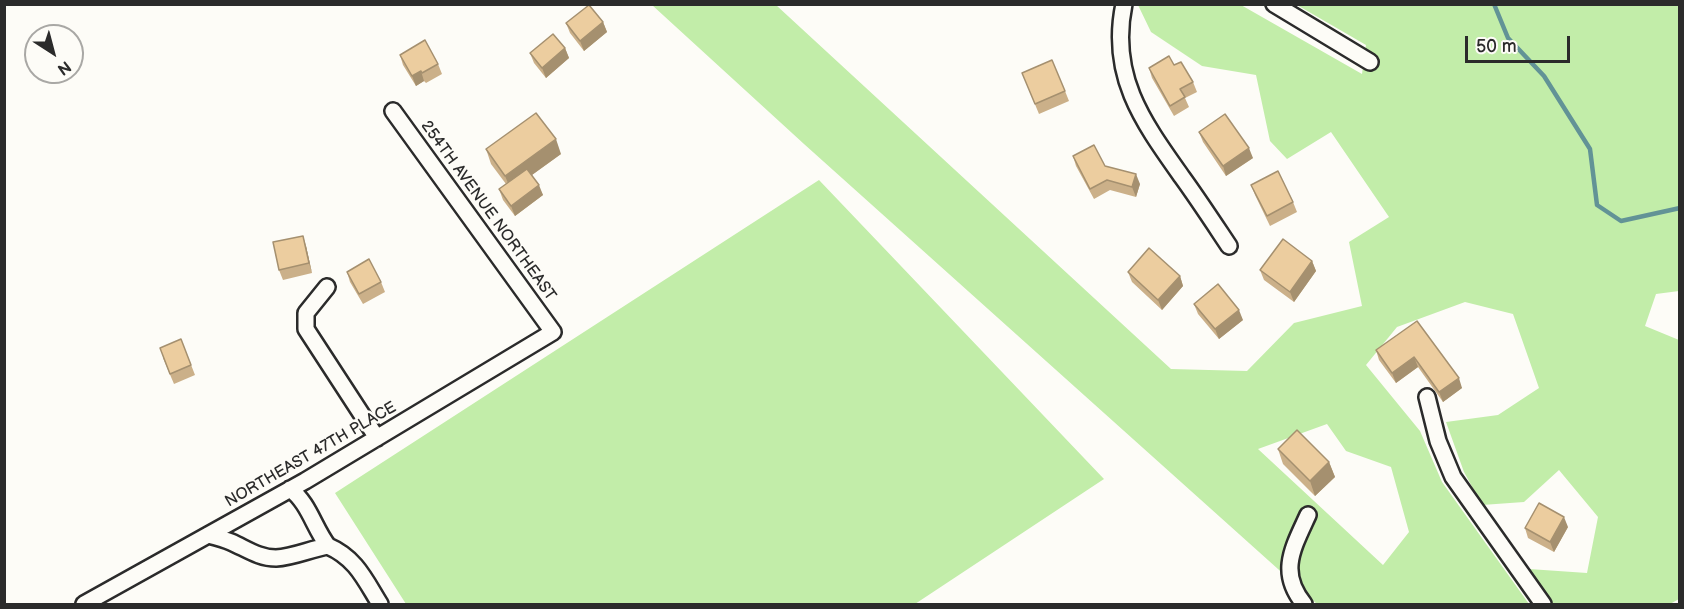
<!DOCTYPE html>
<style>
body{margin:0}
#map{position:relative;width:1684px;height:609px;overflow:hidden;background:#fdfcf7;font-family:"Balsamiq Sans",sans-serif}
canvas{display:block}
.frame{position:absolute;inset:0;border:6px solid #2b2b2b;pointer-events:none}
.north{position:absolute;left:24px;top:24px;width:60px;height:60px;box-sizing:border-box;background:#fdfcf7;border:2px solid #a9a8a5;border-radius:50%;rotate:144deg;font-size:16px;font-weight:700;line-height:24px;text-align:center;color:#2b2b2b}
.north::after{content:'';display:block;margin:auto;width:21px;height:27px;background:#2b2b2b;clip-path:polygon(50% 0,100% 100%,50% 72%,0 100%)}
.scale{position:absolute;left:1465px;top:36px;width:105px;height:27px;box-sizing:border-box;border:3px solid #2b2b2b;border-top:0;padding-left:8px;font-size:18px;line-height:21px;white-space:nowrap;color:#2b2b2b;-webkit-text-stroke:4px #fdfcf7;paint-order:stroke}
</style>
<div id="map">
<canvas width="1684" height="609"></canvas>
<div class="frame"></div>
<div class="north">N</div>
<div class="scale">50 m</div>
</div>
<script>
const ctx = document.querySelector('canvas').getContext('2d');
ctx.lineJoin = 'round';
function paint(path, color) { ctx.fillStyle = color; ctx.fill(path, 'evenodd'); }
function strokePath(path, color, width, dash) { ctx.strokeStyle = color; ctx.lineWidth = width; ctx.lineCap = dash ? 'butt' : 'round'; ctx.setLineDash(dash || []); ctx.stroke(path); }
function write(font, color, halo, rows, align = 'center') {
  ctx.font = font + ' "Balsamiq Sans",sans-serif'; ctx.lineWidth = 5; ctx.setLineDash([]); ctx.textBaseline = 'middle'; ctx.strokeStyle = halo; ctx.fillStyle = color; for (const [text, x, y, turn = 0] of rows) {
    ctx.save(); ctx.translate(x, y); ctx.rotate((+turn || 0) * Math.PI / 180); ctx.textAlign = isNaN(turn) ? turn : align; if (halo) ctx.strokeText(text, 0, 0); ctx.fillText(text, 0, 0); ctx.restore();
  }
}
const green = new Path2D(`
 M652,5h124l395,364 76,2 47,-48 68,-17 -13,-64 40,-25 -58,-85 -44,27 -17,-18 -14,-66 -54,-9 -51,-34 -13,-27h103l121,69 4,-29 -69,-40h382v286l-23,3 -11,32 34,14v259l-9,5h-117l-24,-35 58,4 11,-56 -39,-47 -35,32 -42,3 -18,-33 -18,-50 52,-7 41,-27 -26,-74 -48,-12 -68,25 -31,38 54,66 22,51 87,122h-212l-513,-460zM1327,424l19,27 45,16 18,65 -26,33 -125,-116z
 M819,180l285,299 -189,125h-509l-71,-111z`);
const stream = new Path2D(`
 M1494,4l14,34 36,38 46,73 7,56 24,16 59,-13`);
const minor = new Path2D(`
 M1124,4c-15,72 19,118 58,173 16,22 31,45 47,69
 M1274,4l96,58
 M327,287l-21,26v16l71,109
 M1427,397l11,44 15,36 90,127
 M208,535c8,2 16,4 23,7 16,7 28,16 45,16 18,-1 34,-9 52,-12 -14,-18 -19,-43 -38,-57
 M328,546c28,12 37,34 52,58
 M84,604l221,-123 248,-149 -160,-221
 M1304,604c-26,-32 -11,-56 4,-89`);
const wall = new Path2D(`
 M603,22l4,10 -23,19 -14,-18 -4,-10z
 M565,48l4,10 -23,20 -12,-15 -4,-10z
 M400,55l38,9 4,10 -16,9 -2,-2 -8,5 -13,-21z
 M1174,65l19,17 4,10 -12,6 4,9 -15,9 -22,-38 -3,-10z
 M1022,73l43,18 4,10 -30,13z
 M1199,132l54,26 -27,18 -23,-34z
 M486,149l75,5 -29,21 11,20 -28,21 -12,-16 -4,-11 7,-5 -15,-20z
 M1073,156l32,10 35,18 -4,13 -26,-7 -16,9 -18,-33z
 M1251,185l42,17 4,10 -27,14 -15,-31z
 M306,246l6,27 -29,7 -4,-10z
 M1312,261l4,10 -22,31 -30,-22 -4,-10z
 M347,272l34,10 4,10 -22,12 -13,-22z
 M1128,272l52,4 3,10 -21,24 -30,-28z
 M1194,304l49,16 -24,19 -21,-25z
 M1417,321l45,67 -19,14 -25,-35 -22,16 -17,-23 -3,-10z
 M181,339l14,36 -21,9 -11,-26z
 M1278,449l51,13 6,15 -20,19 -32,-32z
 M1568,527l-14,25 -26,-14 -3,-10z`);
const shadedWall = new Path2D(`
 M603,22l4,10 -23,19 -4,-10z
 M565,48l4,10 -23,20 -4,-10z
 M421,71l3,10 -8,5 -4,-10z
 M556,139l5,15 -50,36 -6,-14z
 M1249,148l4,10 -27,18 -3,-10z
 M1136,174l4,10 -4,13 -4,-10z
 M539,185l4,10 -28,21 -4,-10z
 M303,236l3,10 6,27 -3,-10z
 M1312,261l4,10 -22,31 -4,-10z
 M1180,276l3,10 -21,24 -4,-10z
 M1239,310l4,10 -24,19 -4,-10z
 M1414,357l4,10 -22,16 -4,-10z
 M1459,378l3,10 -19,14 -4,-10z
 M1329,462l6,15 -20,19 -5,-15z
 M1564,517l4,10 -14,25 -4,-10z`);
const building = new Path2D(`
 M589,5l14,17 -23,19 -14,-18z
 M553,34l12,14 -23,20 -12,-15z
 M425,40l13,24 -16,9 -1,-2 -9,5 -12,-21z
 M1169,56l5,9 7,-3 12,20 -13,7 5,8 -15,9 -21,-38z
 M1052,60l13,31 -30,13 -13,-31z
 M536,113l20,26 -51,37 -19,-27z
 M1225,114l24,34 -26,18 -24,-34z
 M1094,145l11,21 31,8 -4,13 -25,-7 -17,9 -17,-33z
 M527,169l12,16 -28,21 -12,-17z
 M1278,171l15,31 -26,14 -16,-31z
 M303,236l6,27 -30,7 -6,-28z
 M1283,239l29,22 -22,31 -30,-22z
 M1149,248l31,28 -22,24 -30,-28z
 M369,259l12,23 -22,12 -12,-22z
 M1218,284l21,26 -24,19 -21,-25z
 M1417,321l42,57 -20,14 -25,-35 -22,16 -16,-23z
 M181,339l10,26 -21,9 -10,-26z
 M1297,430l32,32 -19,19 -32,-32z
 M1539,503l25,14 -14,25 -25,-14z`);
const streetNames = [
 ["254TH AVENUE NORTHEAST",488,211,54],
 ["NORTHEAST 47TH PLACE",311,455,-30]
];
paint(green, '#c2eda9');
strokePath(stream, '#629396', 4.5);
strokePath(minor, '#2b2b2b', 20);
strokePath(minor, '#fdfcf7', 15);
paint(wall, '#cbb089');
paint(shadedWall, '#a5906f');
paint(building, '#eccd9f');
strokePath(building, '#a5906f', 1.5);
write('16px', '#2b2b2b', '#fdfcf7', streetNames);
</script>
